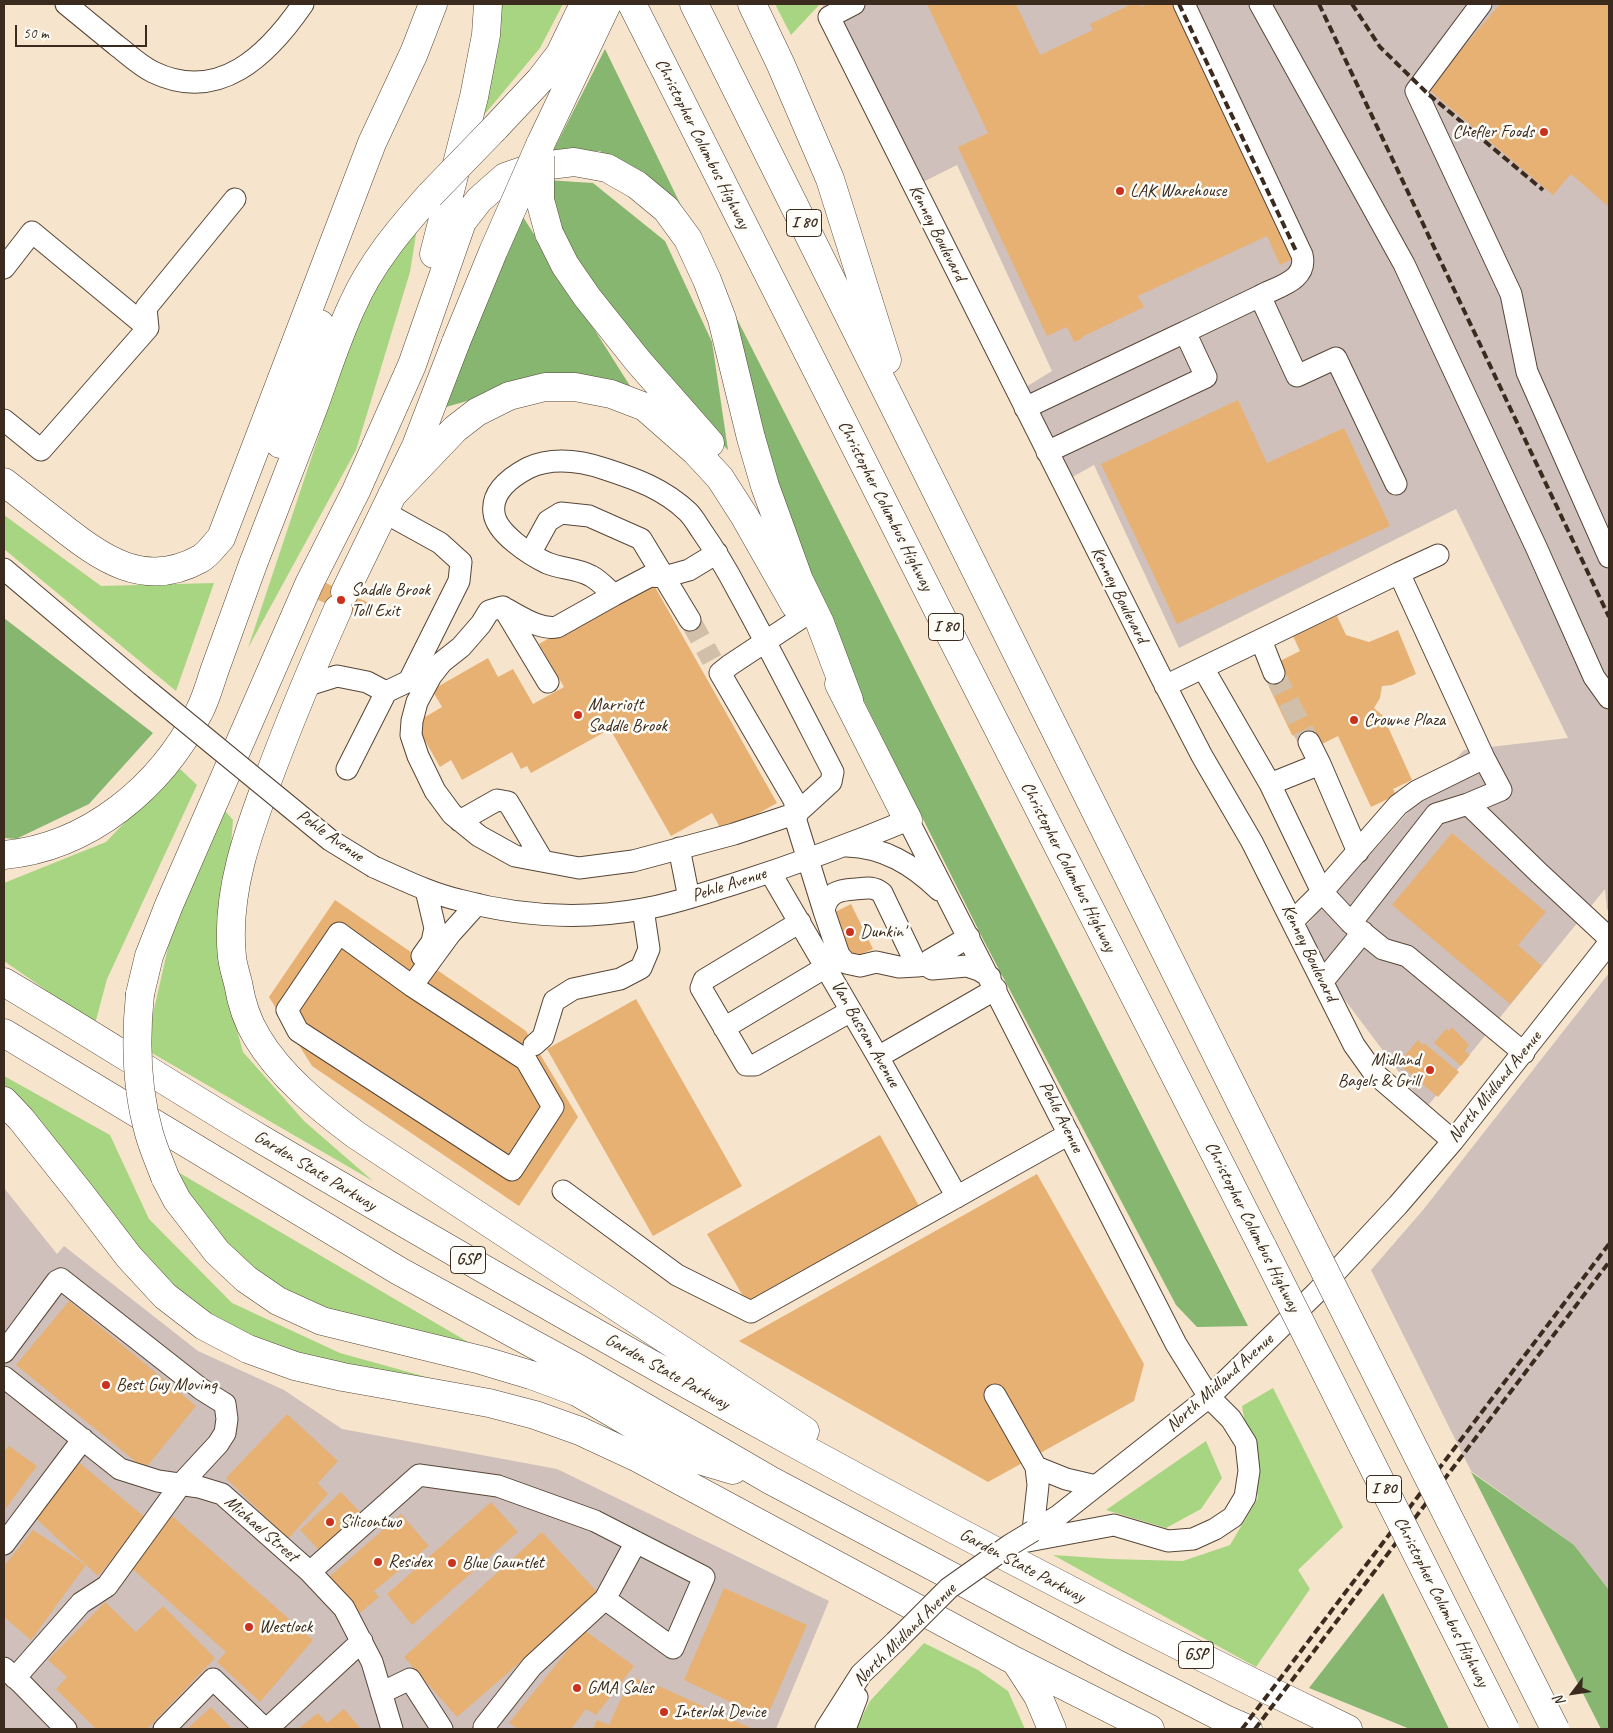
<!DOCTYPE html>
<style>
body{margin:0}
#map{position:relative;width:1613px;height:1733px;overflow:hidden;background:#f6e4cc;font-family:Caveat,sans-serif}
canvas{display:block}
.frame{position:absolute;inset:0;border:5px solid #3b2a1e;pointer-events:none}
.north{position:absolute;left:1548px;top:1668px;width:50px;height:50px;-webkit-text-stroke:4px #fdfcf7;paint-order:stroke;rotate:239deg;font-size:14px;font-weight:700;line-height:20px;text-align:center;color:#3b2a1e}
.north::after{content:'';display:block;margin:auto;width:18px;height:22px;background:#3b2a1e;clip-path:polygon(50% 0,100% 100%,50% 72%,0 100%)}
.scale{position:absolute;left:15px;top:25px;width:132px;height:22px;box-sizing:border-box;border:2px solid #3b2a1e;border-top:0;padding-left:6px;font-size:15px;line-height:18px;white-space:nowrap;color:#3b2a1e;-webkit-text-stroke:4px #fdfcf7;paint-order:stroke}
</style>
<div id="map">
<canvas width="1613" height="1733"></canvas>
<div class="frame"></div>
<div class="north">N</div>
<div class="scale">50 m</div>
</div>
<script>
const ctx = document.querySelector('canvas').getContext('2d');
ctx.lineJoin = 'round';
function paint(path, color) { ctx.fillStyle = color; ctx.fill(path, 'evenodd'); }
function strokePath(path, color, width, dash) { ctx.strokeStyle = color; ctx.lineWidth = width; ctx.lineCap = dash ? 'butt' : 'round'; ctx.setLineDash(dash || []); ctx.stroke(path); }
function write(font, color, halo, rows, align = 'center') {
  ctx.font = font + ' Caveat,sans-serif'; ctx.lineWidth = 5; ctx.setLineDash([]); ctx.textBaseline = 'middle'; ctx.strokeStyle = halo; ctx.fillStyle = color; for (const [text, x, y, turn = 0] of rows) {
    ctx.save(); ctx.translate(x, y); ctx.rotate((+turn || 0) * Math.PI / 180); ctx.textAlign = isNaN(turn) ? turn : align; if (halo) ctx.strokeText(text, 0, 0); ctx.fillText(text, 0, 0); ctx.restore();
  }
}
const industrial = new Path2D(`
 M822,4h787v904l-2,2 -2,-21 -179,219 -129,-172 167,-186 104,-12 -112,-229 -277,139 -85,-183 -29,16 -49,-88 36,-22 -95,-206 -40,20z
 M1609,973v617l-35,-45 -103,-74 -100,-201 52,-60z
 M4,1188l53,66 7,-8 134,105 86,39 58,39 215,40 272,132 -53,128h-772z`);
const green = new Path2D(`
 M496,4h67l-23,44 -61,73z
 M775,4h45l-29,31z
 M418,222l-8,50 -54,178 -108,198 114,-342z
 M4,515l97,71 113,-3 -38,108 -172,-142z
 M178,767l19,18 -90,194 -12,45 -91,-63v-78l102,-41z
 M221,806l12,14 -12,152 22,80 61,69 69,60 -228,-132 37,-163z
 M4,1076l106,59 39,84 83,84 108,50 126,35 -190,-35 -106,-64 -166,-197z
 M142,1151l338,198 -169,-41 -92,-42z
 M1273,1388l70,139 -45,43 12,19 -54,78 -203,-112 58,4 72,2 47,-16 28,-47 -16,-92z
 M1206,1441l16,37 -21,31 -35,19 -60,-18z
 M924,1643l54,27 30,21 17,38h-169l14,-28z`);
const forest = new Path2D(`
 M605,49l84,173 -89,-71 -51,8z
 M546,180l47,3 72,58 47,101 16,108 -49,-49 -116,-149z
 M518,209l114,180 -88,-10 -98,28z
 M735,315l513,1011 -51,1 -21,-22 -192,-364 -150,-300 -67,-162z
 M4,618l149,115 -64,71 -73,35 -12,-1z
 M1471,1472l103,73 35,45v139h-8z
 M1383,1593l66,136h-39l-101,-41z`);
const building = new Path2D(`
 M927,4h89l24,51 53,-25 -3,-6 42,-20h7l2,3 7,-3h25l120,255 -13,6 -13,-29 -129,60 6,11 -62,30 1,1 -9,4 -7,-15 -20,9 -89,-189 30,-14z
 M1500,4h109v203l-38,-33 -18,21 -125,-106z
 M1238,400l29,63 77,-35 46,98 -213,98 -76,-160z
 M651,580l126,223 -54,30 -11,-20 -41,23 -61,-107 -79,44 -4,-7 -6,3 -9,-17 -50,28 -11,-20 -11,7 -25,-44 27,-16 -10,-17 56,-32 10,19 15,-8 20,35 31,-17 -25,-43z
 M324,582l43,20 -8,16 -43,-19z
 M1337,616l9,19 23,7 29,-12 18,44 -24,11 -10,1 -2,12 -6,10 9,8 29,64 -19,9 3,6 -25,12 -33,-71 -20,10 -26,-11 -23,-48 11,-26 20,-10 -7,-15z
 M1452,833l94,79 -28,33 24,21 -32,38 -118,-99z
 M335,900l191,131 52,86 -59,89 -207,-140 -43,-69z
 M851,904l22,45 -25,11 -21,-44z
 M636,999l106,187 -89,50 -106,-187z
 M1452,1027l17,18 -4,6 5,4 -9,11 -27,-23 9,-11 4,-3 2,2z
 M1418,1040l5,5 1,-2 35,29 -21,25 -37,-31 2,-3 -2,-3z
 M880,1135l39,71 -172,97 -40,-69z
 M1037,1174l107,190 -10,37 -146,81 -249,-141z
 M69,1301l127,105 -51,63 -129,-104z
 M287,1414l51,47 -20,22 10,11 -40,45 -62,-61z
 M9,1446l28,20 -33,45v-59z
 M75,1459l72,60 -49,57 -68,-63z
 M341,1492l20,21 -41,38 -20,-21z
 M491,1502l27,30 -106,93 -25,-31z
 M401,1514l28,32 -55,45 5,6 -19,16 -31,-36z
 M172,1516l141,124 -53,62 -43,-40 9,-10 -98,-87z
 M33,1530l53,35 -55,75 -27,-23v-51z
 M542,1532l57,62 -142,123 -53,-60z
 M724,1588l83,37 -41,94 -82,-39z
 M105,1602l31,30 27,-26 52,52 -68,71h-51l-40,-40 11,-12 -19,-17z
 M584,1630l50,36 -38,49 -10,-6 -15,20h-53l-9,-6z
 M631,1677l30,10 92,42h-160l4,-9 12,5z
 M211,1707l21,22h-45z
 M344,1709l17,20h-63l20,-16 9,10z`);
const minorTunnel = new Path2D(`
 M690,620l22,40
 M1274,673l35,69`);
const minor = new Path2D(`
 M66,4c16,13 33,27 50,41 12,9 23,20 37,27 66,32 115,-17 150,-68
 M854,4l-25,13 332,660 41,79 50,86 102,203 20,28 79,68
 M1184,4l118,251c6,25 -23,31 -42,41
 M1260,4l144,260 133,285 57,128 15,21
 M1481,4l-65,87 95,203 16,78 82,185
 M4,268l28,-36 116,96 -107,122 -37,-30
 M148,328l-2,-20 89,-109
 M1185,332l75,-36 37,80 39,-18 60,126
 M1025,408l160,-76 21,45 -159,75
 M531,552l17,-31 13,-8 28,3 52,23 49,81
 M4,569l137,116
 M1399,573l39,-18
 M614,595l-57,32c-19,3 -38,-12 -55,-20l-13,4 -8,13 -20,23 -19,15 -11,14 -14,26 -5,19 -1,14 7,21 17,35 17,23 27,22 36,20 64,12 54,-7 101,-27 63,-21 34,-31 2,-10c-31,-60 -62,-121 -95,-181 -11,-21 -23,-41 -37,-61 -4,-6 -8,-13 -13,-18 -24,-23 -52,-33 -83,-43 -24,-8 -53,-12 -77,-1 -17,9 -37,24 -34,45 2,20 36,42 53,50 14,6 30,5 44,13 8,4 16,13 23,19l36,-19 14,1 25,-7 28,-17
 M503,607l45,75
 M813,610l-83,55 -10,8 74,127 3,13 -1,8 28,90 15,44 7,8 14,3 16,-4 23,5 18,-1
 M1261,640l13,33
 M1203,668l67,116 52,108 -29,29
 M305,686l32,-10 30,6 19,10
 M1165,686l234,-113 85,185 -67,33 -19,14 -76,87 29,31 85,-109 32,-10 70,68 71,66
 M1309,742l11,22
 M347,769l39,-77 23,-11 50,-100 2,-19 -21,-19 -56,-31
 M1270,784l50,-20 38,88
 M1468,804l33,-14 -17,-32
 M460,821l37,-21 11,2 35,59
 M847,846c37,1 66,19 92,44
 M679,848l10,50
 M374,867c28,12 55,26 85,33 59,16 123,20 184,9 31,-5 61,-16 91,-25 59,-19 117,-40 174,-64l268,524 33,53 22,22 15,24 3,28 -4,26 -12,20 -18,12 -22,10 -25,2 -54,-16 -102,19
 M770,872l108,185 79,140
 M824,911c3,-18 14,-21 31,-22 11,-1 18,-3 27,4l35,73 9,-1 6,4 35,-3 12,4 11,7
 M800,922l-96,58 -3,8 45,77h9l96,-54
 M1351,923l32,26 24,7 117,97
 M339,933l73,53 114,74 27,47 -41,63 -214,-139 -11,-21z
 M422,956l10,-14 3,-14 -9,-38
 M926,965l4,-5 39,-23
 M1323,981l40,-49
 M412,986l38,-52 27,-30
 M724,1028l102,-61
 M534,1045l9,-8 11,-36 19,-12 47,-10 21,-11 8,-19 -6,-40
 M878,1057l118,-68
 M563,1191l114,84 74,37 318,-178
 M4,1352l53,-71 4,-2 140,110 24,15 2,15 -2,14 -7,11 -37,40 -74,102 -26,17 -66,75
 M4,1377l116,92 38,12 41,6 23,7 88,78 34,36 28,54 20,67
 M995,1395l41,72 2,18 -5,46
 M1036,1467l30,12 30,7
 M1033,1531l25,-15 151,-119 108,-105 81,-87 55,-64 156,-198
 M4,1544l79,-105
 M310,1572l109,-97 79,11 97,35 109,56 -31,71 -68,-49 -73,67 -48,61
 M605,1599l31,-57
 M4,1668l17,15 45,46
 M381,1693l29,-14 32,50
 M164,1729l49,-50 52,50
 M267,1729l95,-88
 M826,1729l35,-55 34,-32
 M845,1729l12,-32`);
const highway = new Path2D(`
 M632,4l325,644 306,600
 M694,4l603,1212
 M752,4l29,61 49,114 57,181
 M494,129l46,-49 20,-26 24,-50
 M540,145l67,-141
 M549,233l16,32 22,32 51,64 72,82
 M434,254l40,-157 12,-62 2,-31
 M280,444l40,-120
 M4,482c18,14 36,28 54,42 43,34 86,66 142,35 8,-4 15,-15 21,-21l151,-395 42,-90 19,-49
 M392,495l63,-66 22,-17 32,-16 36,-9h30l36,7 34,13 50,44 25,27 25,39 50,88
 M345,592l71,-146 40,-104
 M338,609c-23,52 -45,104 -65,157 -23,61 -48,125 -41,191 1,9 4,18 6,26 3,18 9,38 19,54 23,39 63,71 99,98l449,296
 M839,684l69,136
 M4,855c85,-8 157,-68 195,-143 7,-13 11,-29 16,-43 13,-35 25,-70 38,-105 20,-52 41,-105 61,-158 12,-33 23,-68 38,-100 19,-43 48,-77 78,-111
 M4,982c86,51 171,106 257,157 355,210 716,411 1087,590
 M140,994l9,-38 20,-51 140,-321 47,-93 56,-126 50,-143 17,-22 26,-23 29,-10 40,-5 33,6 30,17 29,24 22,30 19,41 15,39 29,119 14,48 34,94 21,43 29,77
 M4,1033l395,238 180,98 191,111 345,183 110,56 23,10
 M4,1101l17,18 59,74 49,64 36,39 39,30 44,23 47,17 48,11 146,26 46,12 45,16 56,26 379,204 135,68
 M165,1177l12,23 40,52 29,27 32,22 44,20 159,39 50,15 46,17 109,64 47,14
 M1016,1662l22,34 14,33`);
const rail = new Path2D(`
 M1179,4l118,249
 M1319,4l290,613
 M1352,4l28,43 47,46 116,97
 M1242,1729l367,-485
 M1255,1729l354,-467`);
const minorBridge = new Path2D(`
 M141,685l189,155 44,27
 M895,1642l54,-54 61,-43 23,-14`);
const highwayBridge = new Path2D(`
 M540,156v44l9,33
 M430,195l64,-66
 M456,342l37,-90 47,-107
 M140,994c-5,48 -4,93 9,139 4,15 11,30 16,44
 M1297,1216l258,513
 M1263,1248l242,481`);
const markers = [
 [1544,132,5,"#c8321e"],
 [1120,191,5,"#c8321e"],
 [341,600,5,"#c8321e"],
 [578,715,5,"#c8321e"],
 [1354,720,5,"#c8321e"],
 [850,932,5,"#c8321e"],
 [1430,1070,5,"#c8321e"],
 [106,1385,5,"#c8321e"],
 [330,1522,5,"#c8321e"],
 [378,1562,5,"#c8321e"],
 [452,1563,5,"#c8321e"],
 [249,1627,5,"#c8321e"],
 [577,1688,5,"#c8321e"],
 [664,1712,5,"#c8321e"]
];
const shields = [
 [804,223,35],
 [946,627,35],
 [468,1260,35],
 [1384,1489,35],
 [1196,1655,35]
];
const shieldNames = [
 ["I 80",804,223],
 ["I 80",946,627],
 ["GSP",468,1260],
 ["I 80",1384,1489],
 ["GSP",1196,1655]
];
const poiNames = [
 ["Chefler Foods",1534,132,"right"],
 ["LAK Warehouse",1130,191],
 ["Saddle Brook",351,590],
 ["Toll Exit",351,611],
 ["Marriott",588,705],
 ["Saddle Brook",588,726],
 ["Crowne Plaza",1364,720],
 ["Dunkin'",860,932],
 ["Midland",1420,1060,"right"],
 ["Bagels & Grill",1420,1081,"right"],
 ["Best Guy Moving",116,1385],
 ["Silicontwo",340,1522],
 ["Residex",388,1562],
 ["Blue Gauntlet",462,1563],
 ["Westlock",259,1627],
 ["GMA Sales",587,1688],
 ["Interlok Device",674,1712]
];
const streetNames = [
 ["Christopher Columbus Highway",702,144,63],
 ["Kenney Boulevard",937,233,63],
 ["Christopher Columbus Highway",885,506,63],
 ["Kenney Boulevard",1119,595,63],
 ["Pehle Avenue",330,836,35],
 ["Christopher Columbus Highway",1068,867,63],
 ["Pehle Avenue",729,885,-18],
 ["Kenney Boulevard",1309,953,64],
 ["Van Bussam Avenue",865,1034,60],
 ["North Midland Avenue",1495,1087,-51],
 ["Pehle Avenue",1061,1117,63],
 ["Garden State Parkway",315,1171,31],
 ["Christopher Columbus Highway",1252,1227,63],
 ["Garden State Parkway",667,1372,29],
 ["North Midland Avenue",1220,1383,-42],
 ["Michael Street",261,1529,41],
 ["Garden State Parkway",1022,1566,28],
 ["Christopher Columbus Highway",1441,1602,63],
 ["North Midland Avenue",905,1635,-45]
];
paint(industrial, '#cfc0bb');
paint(green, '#a8d582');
paint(forest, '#86b670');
paint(building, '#e8b174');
strokePath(minorTunnel, '#d1bfa9', 21, [21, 11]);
strokePath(minor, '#574638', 23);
strokePath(highway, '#574638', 29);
strokePath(minor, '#fff', 21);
strokePath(highway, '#fff', 28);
strokePath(rail, '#3b2a1e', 4, [8, 4]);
strokePath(minorBridge, '#574638', 23, []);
strokePath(highwayBridge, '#574638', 29, []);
strokePath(minorBridge, '#fff', 21);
strokePath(highwayBridge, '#fff', 28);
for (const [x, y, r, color] of markers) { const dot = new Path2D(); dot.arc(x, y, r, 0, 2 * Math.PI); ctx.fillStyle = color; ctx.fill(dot); strokePath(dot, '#fdfcf7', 2); }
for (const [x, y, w] of shields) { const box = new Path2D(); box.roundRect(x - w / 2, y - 13.5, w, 27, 4); ctx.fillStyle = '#fdfcf7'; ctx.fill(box); strokePath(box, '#3b2a1e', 1); }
write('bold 16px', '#3b2a1e', null, shieldNames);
write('18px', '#3b2a1e', '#fdfcf7', poiNames, 'left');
write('18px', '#3b2a1e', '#fdfcf7', streetNames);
</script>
